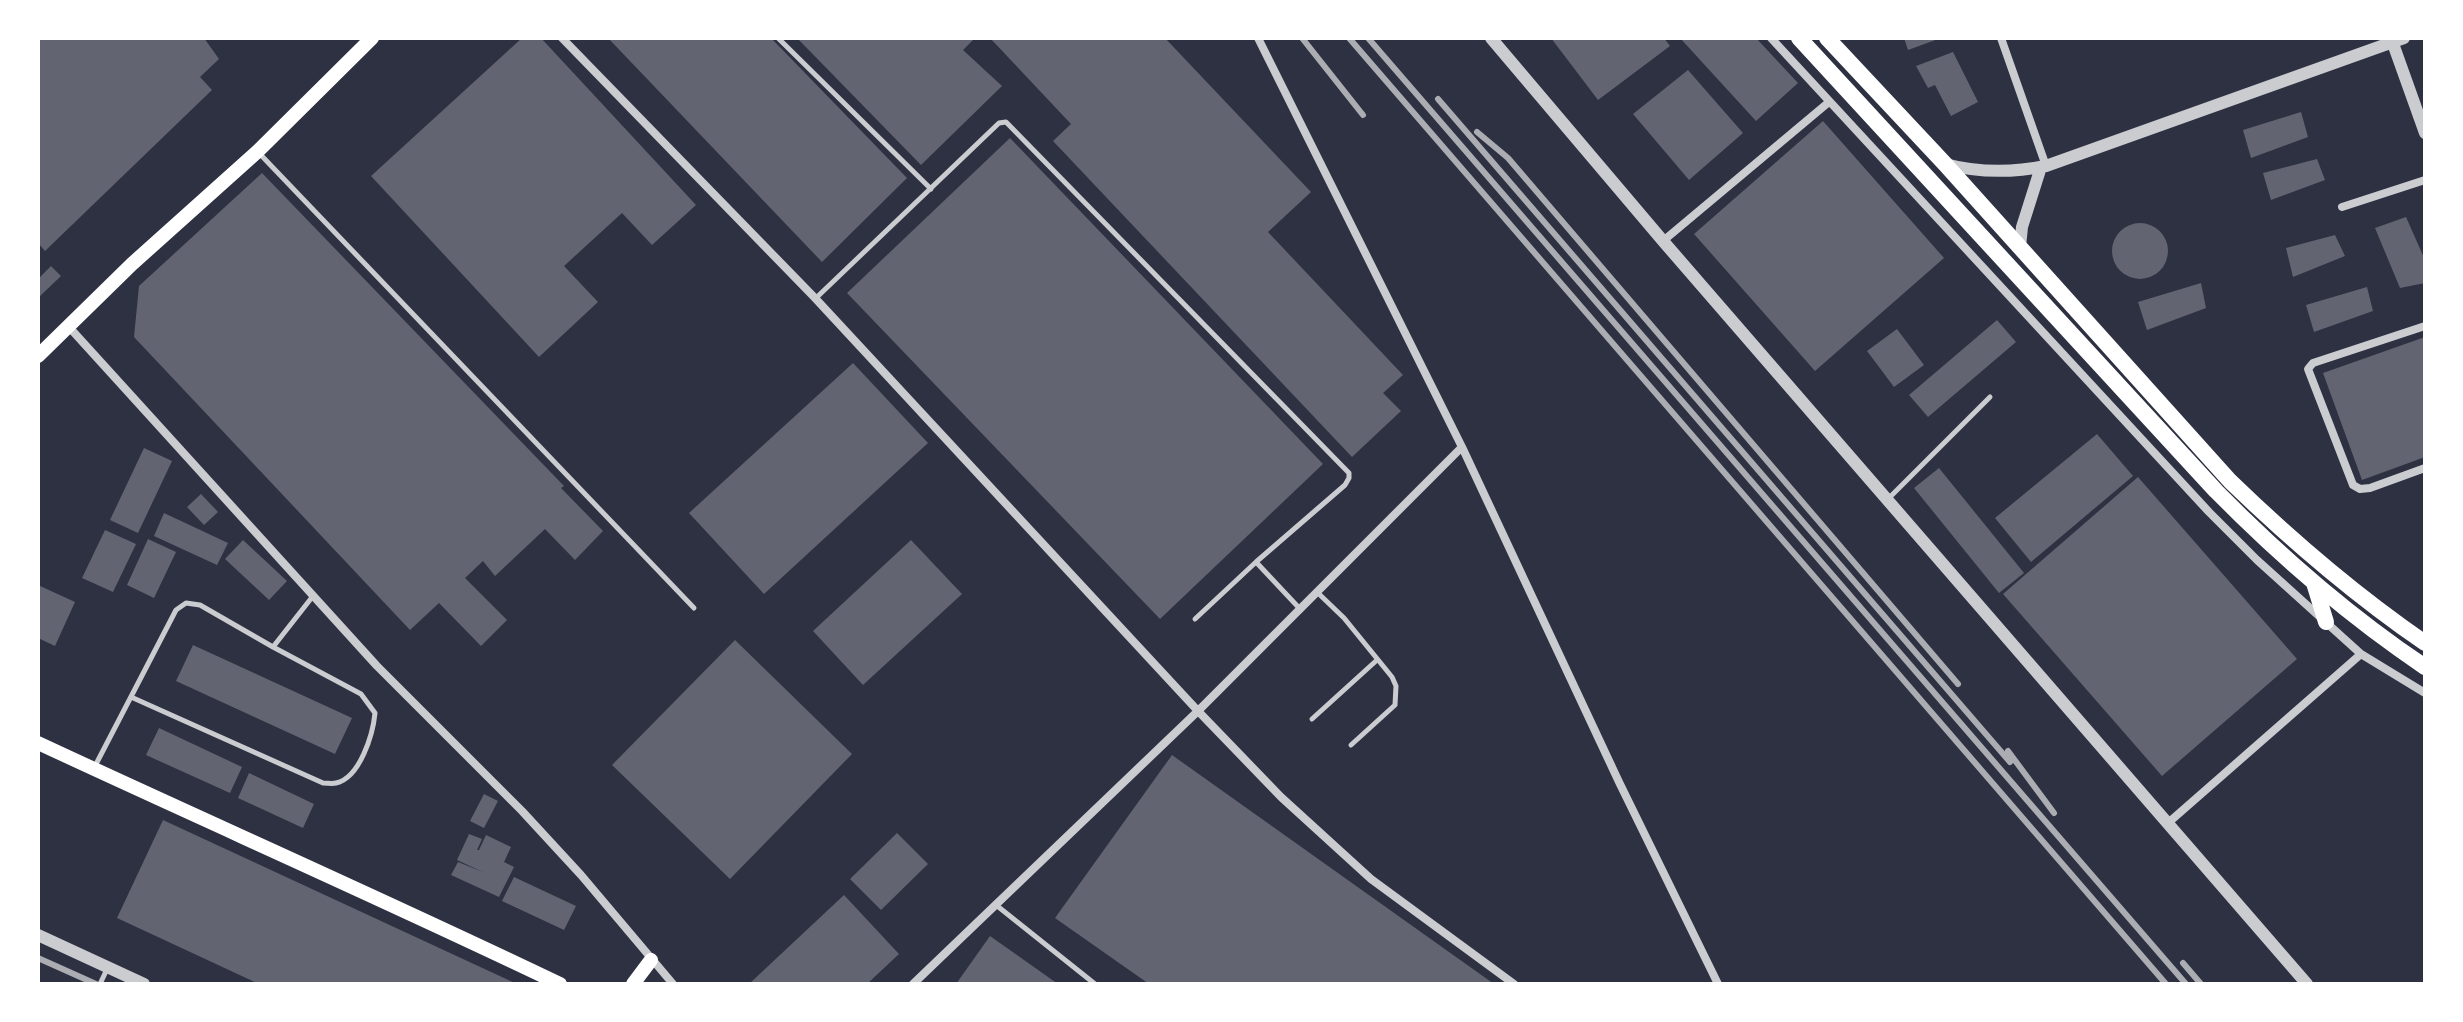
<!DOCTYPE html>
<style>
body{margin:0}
#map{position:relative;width:2463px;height:1022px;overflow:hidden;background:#2d3142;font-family:Quicksand,sans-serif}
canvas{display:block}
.frame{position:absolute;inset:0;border:40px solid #fff;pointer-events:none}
</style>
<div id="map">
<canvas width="2463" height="1022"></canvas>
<div class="frame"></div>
</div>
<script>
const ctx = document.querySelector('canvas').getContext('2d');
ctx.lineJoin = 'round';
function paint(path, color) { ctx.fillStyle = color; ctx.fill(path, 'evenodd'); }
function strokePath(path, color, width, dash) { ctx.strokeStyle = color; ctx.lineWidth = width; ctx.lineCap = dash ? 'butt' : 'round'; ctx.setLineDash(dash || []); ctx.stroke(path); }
const building = new Path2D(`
 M38,38h166l15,21 -19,18 12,13 -167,161 -7,-8z
 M522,38h19l155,167 -44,40 -30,-32 -58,53 34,36 -59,55 -168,-181z
 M608,38h163l136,140 -85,84z
 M797,38h178l-12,12 39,36 -81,79z
 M990,38h175l146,154 -43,40 135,143 -20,18 18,18 -49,46 -299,-316 18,-17z
 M1551,38h113l6,8 -72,54z
 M1680,38h76l42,45 -42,38z
 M1904,38h37l-33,12z
 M1953,52l25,50 -27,14 -16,-31 -7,3 -12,-22z
 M1688,70l55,63 -54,47 -56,-66z
 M2301,112l7,25 -57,21 -8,-28z
 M1823,121l121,137 -129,113 -121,-137z
 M1010,138l313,326 -163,155 -313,-326z
 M2317,159l8,21 -54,20 -8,-27z
 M262,173l302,313 -3,2 42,43 -28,29 -30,-31 -50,47 -12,-15 -18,17 42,42 -26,26 -42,-43 -29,27 -276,-293 5,-51z
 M2406,217l19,43v23l-25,5 -25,-60z
 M2112 251a28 28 0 1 1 56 0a28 28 0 1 1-56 0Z
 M2335,235l10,21 -52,21 -7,-29z
 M51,266l10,10 -23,22v-19z
 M2201,283l5,25 -59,22 -9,-28z
 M2367,287l6,24 -59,21 -8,-27z
 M1997,320l19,22 -88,75 -19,-22z
 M1897,329l27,36 -30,22 -27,-36z
 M2425,337v120l-63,23 -39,-107z
 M853,363l75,80 -164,151 -75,-81z
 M2097,434l36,42 -102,86 -36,-44z
 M144,448l28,13 -34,72 -28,-13z
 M1939,468l85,105 -25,20 -85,-105z
 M2138,477l159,182 -135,117 -159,-182z
 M201,494l17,18 -14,13 -17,-18z
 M164,513l64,30 -11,22 -63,-29z
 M105,530l31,14 -23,48 -31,-14z
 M148,539l28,13 -22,46 -27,-13z
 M243,540l44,41 -18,19 -44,-41z
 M911,540l51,54 -99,91 -50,-54z
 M38,585l37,17 -20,44 -17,-8z
 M735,640l117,114 -122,125 -118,-114z
 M193,645l159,73 -17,36 -159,-73z
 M159,728l83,39 -12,26 -84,-38z
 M1172,755l322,229h-345l-94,-66z
 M249,773l65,31 -11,24 -65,-30z
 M484,794l14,7 -14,27 -14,-7z
 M163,820l354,164h-258l-142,-66z
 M897,833l31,31 -47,46 -31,-31z
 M469,834l13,5 -5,11h2l7,-15 25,12 -7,15 10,5 -15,30 -48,-22 7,-13 25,10 -26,-12z
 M514,877l62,29 -12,24 -62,-29z
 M844,895l55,59 -32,30h-118z
 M990,936l68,48h-102z`);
const service = new Path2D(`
 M778,38l153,151
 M258,152l436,456
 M816,298l183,-175 7,-1 343,351v5l-4,7 -89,77 -61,57
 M1888,499l102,-102
 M1256,562l45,48
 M1318,593l26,25 48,59 4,9 -1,19 -44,40
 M131,697l192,86c5,0 9,1 13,0 24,-5 37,-49 39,-70l-14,-19 -88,-47
 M1312,719l65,-59
 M94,768l82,-158 10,-7 14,2 73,42 40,-51
 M996,905l99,79
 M100,984l8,-17`);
const minor = new Path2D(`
 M562,38l253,260 383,413 83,86 90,82 143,105
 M1258,38l204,409 157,335 99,202
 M1771,38l438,474 48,48 104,94 64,39
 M2001,38l45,128
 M2342,207l83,-27
 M1663,241l166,-139
 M2425,326l-112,37 -5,6 45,116 7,4 10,-1 55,-20
 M69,327l308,339 145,145 59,64 92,109
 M2168,823l193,-169
 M913,984l285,-273 264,-264`);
const tertiary = new Path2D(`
 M1491,38l172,203 644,743
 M2391,38l34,95
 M1945,164c34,9 66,9 101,2l358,-128
 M2020,247l2,-20 19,-60
 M38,935l106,49`);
const secondary = new Path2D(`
 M38,356l94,-92 126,-113 114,-113
 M38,743c174,81 349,158 522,241
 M633,984l18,-24`);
const primary = new Path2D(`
 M1799,38l417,453c64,65 133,125 209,176
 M1827,38l118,126 285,317c61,59 125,114 195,162
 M2314,583l12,39`);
const rail = new Path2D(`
 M1302,38l61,77
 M1349,38l817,946
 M1368,38l818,946
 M1438,99l572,663
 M1477,132l31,26 450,526
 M2008,751l46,62
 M38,958l58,26
 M2183,963l18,21`);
paint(building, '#626471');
strokePath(service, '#caccd0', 5);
strokePath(minor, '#caccd0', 8);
strokePath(tertiary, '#caccd0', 12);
strokePath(secondary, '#fff', 14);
strokePath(primary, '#fff', 16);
strokePath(rail, '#abadb3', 6);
</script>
